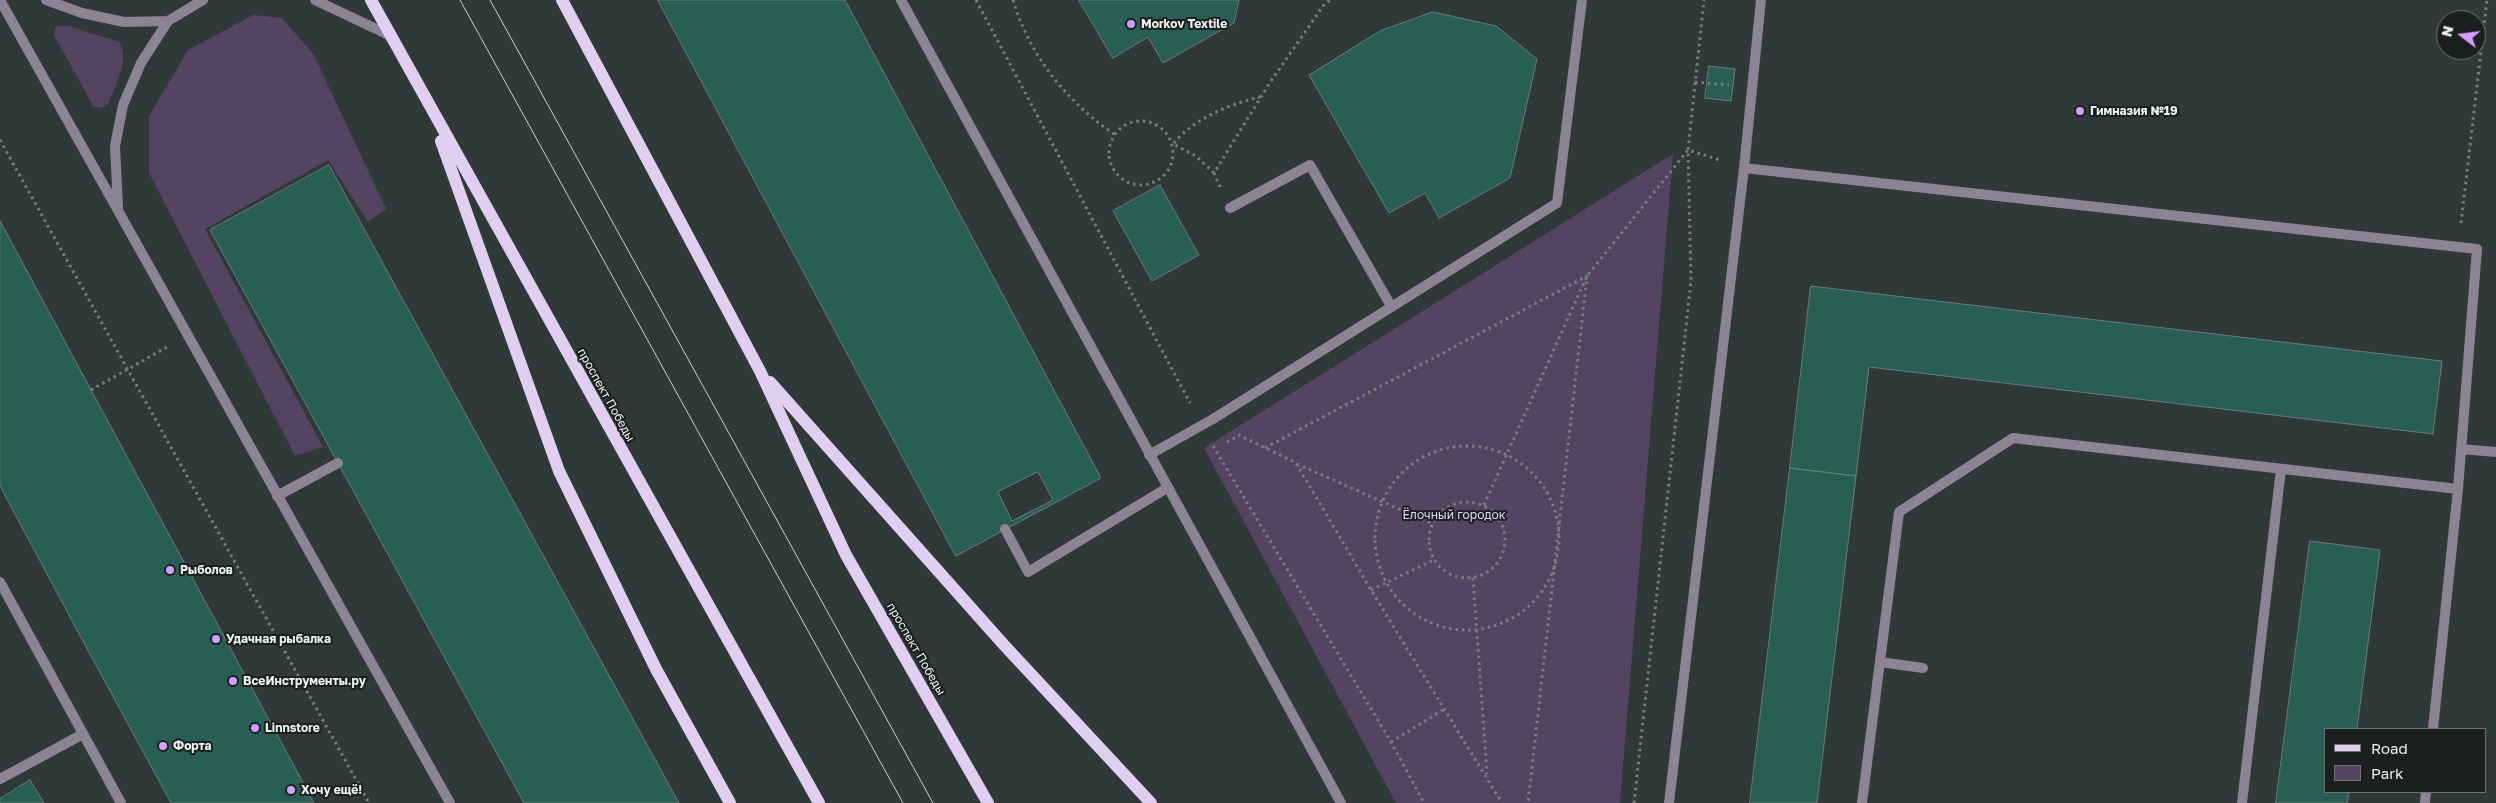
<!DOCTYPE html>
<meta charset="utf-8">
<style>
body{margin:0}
#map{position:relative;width:2496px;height:803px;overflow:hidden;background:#2f3937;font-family:"Golos Text",sans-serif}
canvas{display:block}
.legend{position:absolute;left:2324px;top:728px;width:162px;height:65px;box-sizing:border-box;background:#1b1f1e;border:1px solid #6f7472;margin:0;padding:6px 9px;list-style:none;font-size:15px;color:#edf3f1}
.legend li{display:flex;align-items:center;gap:10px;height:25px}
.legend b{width:25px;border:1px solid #6f7472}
.north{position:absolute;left:2436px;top:10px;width:50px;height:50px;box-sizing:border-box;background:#1b1f1e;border:1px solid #6f7472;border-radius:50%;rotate:285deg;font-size:14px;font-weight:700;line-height:20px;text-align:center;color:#edf3f1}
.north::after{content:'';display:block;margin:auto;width:18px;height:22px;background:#d29dfd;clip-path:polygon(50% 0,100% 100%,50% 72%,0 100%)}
</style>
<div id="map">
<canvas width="2496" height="803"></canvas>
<ul class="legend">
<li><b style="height:6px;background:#e1cff2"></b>Road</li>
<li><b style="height:14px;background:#544461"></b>Park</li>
</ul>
<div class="north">N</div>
</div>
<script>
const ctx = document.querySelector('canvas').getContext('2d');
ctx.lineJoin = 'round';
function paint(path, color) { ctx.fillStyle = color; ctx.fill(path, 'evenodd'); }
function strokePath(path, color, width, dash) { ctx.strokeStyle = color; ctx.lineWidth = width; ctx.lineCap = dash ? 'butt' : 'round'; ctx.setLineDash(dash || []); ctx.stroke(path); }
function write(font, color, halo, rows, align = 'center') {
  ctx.font = font + ' "Golos Text",sans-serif'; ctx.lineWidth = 4; ctx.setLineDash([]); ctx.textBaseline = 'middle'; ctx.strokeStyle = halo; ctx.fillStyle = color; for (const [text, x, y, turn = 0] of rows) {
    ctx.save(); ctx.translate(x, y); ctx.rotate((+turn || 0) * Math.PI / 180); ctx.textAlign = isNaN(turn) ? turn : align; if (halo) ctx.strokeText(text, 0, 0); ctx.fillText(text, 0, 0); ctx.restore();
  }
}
const green = new Path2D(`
 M253,15l29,3 32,37 72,154 -18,13 -40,-62 -123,69 118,218 -28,9 -146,-283v-57l39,-66z
 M56,26h13l50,16c12,17 -4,44 -11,62l-7,4 -8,-2 -39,-71z
 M1673,154l-53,649h-224l-192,-355z`);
const building = new Path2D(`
 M658,0h187l256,478 -145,78z
 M1079,0h160l-5,23 -71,40 -15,-26 -35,21z
 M1433,12l63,14 41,33 -27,119 -71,40 -14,-25 -36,20 -80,-138 71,-44z
 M1709,66l26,3 -4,32 -26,-3z
 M329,165l350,638h-155l-186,-340 -128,-233z
 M1160,185l39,70 -47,26 -39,-70z
 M0,221l91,169 223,413h-143l-93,-171 -78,-146z
 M1811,286l631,75 -9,73 -564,-67 -13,109 -66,-8z
 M1790,468l66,8 -39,327h-67z
 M1038,472l15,28 -41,21 -14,-29z
 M2310,541l70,9 -23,179h-32v63h24l-2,11h-71z
 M30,780l14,23h-44v-4z`);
const path = new Path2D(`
 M976,0l214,403
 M1013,0c16,55 54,102 101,134
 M1695,82l34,3
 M1109 153a32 32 0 1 1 64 0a32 32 0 1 1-64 0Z
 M0,140l369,663
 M1214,173l-18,-17 -23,-12c22,-26 54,-39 87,-47
 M1220,187l-6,-14 55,-89 54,-78 7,-6
 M2461,223l26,-223
 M91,390l76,-43
 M1227,442l12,-7 57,28 75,127 131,213
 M1375 538a92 92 0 1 1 184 0a92 92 0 1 1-184 0Z
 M1213,446l178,296 33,61
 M1265,448l322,-172 -59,527
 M1297,464l136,60
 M1429 540a38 38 0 1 1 76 0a38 38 0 1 1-76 0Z
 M1484,505l103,-229 101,-126 32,10
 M1473,578l14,196
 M1371,590l63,-30
 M1391,742l55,-34
 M1634,803l57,-522 -3,-131 16,-150`);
const lane = new Path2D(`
 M0,0l450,803
 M46,0l36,13 42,9 44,-1
 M315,0l76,36
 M901,0l440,803
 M1744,168l733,81 -19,240 -25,240
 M118,208l-3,-62 8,-41 18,-42 27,-42 35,-21
 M1230,208l80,-43 81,141
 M2461,449l35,3
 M1149,455l64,-36 344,-216 25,-203
 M277,496l61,-33
 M1005,529l23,43 139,-84
 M0,582l121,221
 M1880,662l43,6
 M0,779l83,-45
 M1669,803l75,-635 17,-168
 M1862,803l37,-291 114,-74 445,51
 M2242,803l39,-334
 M2425,803l1,-11`);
const primary = new Path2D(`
 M371,0l448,803
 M562,0l198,371 86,184 142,248
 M441,141l118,330 97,198 74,134
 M770,382l234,263 147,158`);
const tram = new Path2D(`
 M460,0l443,803
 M490,0l443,803`);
const markers = [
 [1131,24,5,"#d29dfd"],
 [2080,111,5,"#d29dfd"],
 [170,570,5,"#d29dfd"],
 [216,639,5,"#d29dfd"],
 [233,681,5,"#d29dfd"],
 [255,728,5,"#d29dfd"],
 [163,746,5,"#d29dfd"],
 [291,790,5,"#d29dfd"]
];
const poiNames = [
 ["Morkov Textile",1141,24],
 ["Гимназия №19",2090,111],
 ["Рыболов",180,570],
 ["Удачная рыбалка",226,639],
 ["ВсеИнструменты.ру",243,681],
 ["Linnstore",265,728],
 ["Форта",173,746],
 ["Хочу ещё!",301,790]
];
const streetNames = [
 ["проспект Победы",606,395,61],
 ["проспект Победы",916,649,60]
];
const parkNames = [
 ["Ёлочный городок",1454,515]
];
paint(green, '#544461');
paint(building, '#285f54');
strokePath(building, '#6e7976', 1);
strokePath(path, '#767f7d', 3, [2.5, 4]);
strokePath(lane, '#8c8394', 10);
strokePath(primary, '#e1cff2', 12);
strokePath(tram, '#ccd2d0', 1);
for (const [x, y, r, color] of markers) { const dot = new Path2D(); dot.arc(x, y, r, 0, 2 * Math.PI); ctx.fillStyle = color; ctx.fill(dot); strokePath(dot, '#1b1f1e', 2); }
write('bold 12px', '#edf3f1', '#1b1f1e', poiNames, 'left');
write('12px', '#edf3f1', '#1b1f1e', streetNames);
write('12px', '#e6d3f8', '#1b1f1e', parkNames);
</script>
